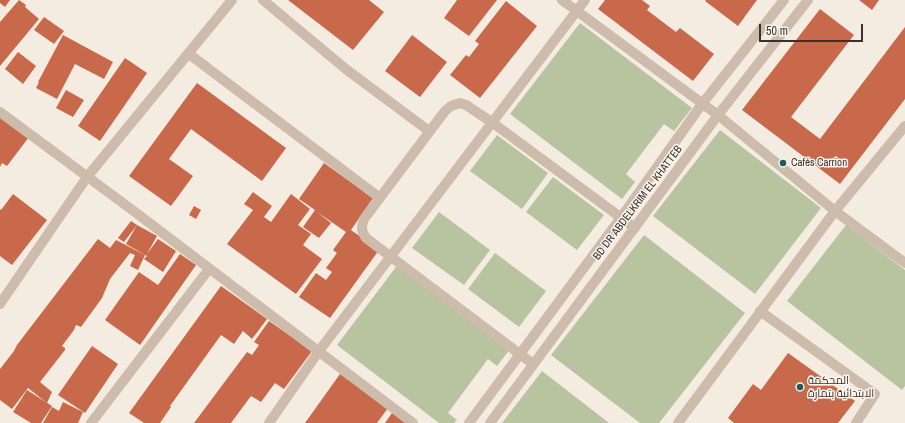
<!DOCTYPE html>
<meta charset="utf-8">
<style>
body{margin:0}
#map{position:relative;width:905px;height:423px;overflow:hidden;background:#f4ebe1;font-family:"Archivo Narrow",sans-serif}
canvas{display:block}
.scale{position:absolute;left:759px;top:24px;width:104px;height:18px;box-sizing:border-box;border:2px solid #3b302b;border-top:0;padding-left:5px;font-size:12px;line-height:14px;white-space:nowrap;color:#3b302b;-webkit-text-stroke:3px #fbf5ee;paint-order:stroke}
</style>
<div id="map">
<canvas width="905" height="423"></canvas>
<div class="scale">50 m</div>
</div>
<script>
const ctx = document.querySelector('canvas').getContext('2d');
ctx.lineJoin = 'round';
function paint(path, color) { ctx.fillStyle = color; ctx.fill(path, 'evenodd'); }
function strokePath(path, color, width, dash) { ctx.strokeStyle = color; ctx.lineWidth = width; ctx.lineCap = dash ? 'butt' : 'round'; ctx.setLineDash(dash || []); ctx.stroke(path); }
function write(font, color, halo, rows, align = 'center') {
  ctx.font = font + ' "Archivo Narrow",Cairo,sans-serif'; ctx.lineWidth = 3; ctx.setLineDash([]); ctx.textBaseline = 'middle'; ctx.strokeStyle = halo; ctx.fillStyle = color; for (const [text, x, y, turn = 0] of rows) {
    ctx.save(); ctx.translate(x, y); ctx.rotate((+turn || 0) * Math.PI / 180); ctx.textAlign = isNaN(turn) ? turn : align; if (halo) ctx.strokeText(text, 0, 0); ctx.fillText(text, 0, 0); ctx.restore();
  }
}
const green = new Path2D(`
 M580,23l112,85 -18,23 -10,-7 -38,50 9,8 -13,17 -112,-85z
 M720,130l101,78 -66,86 -102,-78z
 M497,135l51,38 -26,36 -52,-38z
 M553,177l51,38 -27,35 -51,-38z
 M439,212l51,38 -26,35 -52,-37z
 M846,225l59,45v116l-3,4 -115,-89z
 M644,235l101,78 -86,110h-19l-89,-68z
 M495,253l51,38 -27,36 -51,-38z
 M399,263l112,85 -14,18 -9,-7 -40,54 9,7 -3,3h-15l-102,-78z
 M542,371l67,52h-107z`);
const building = new Path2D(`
 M0,0h10l-5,7 -5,-4z
 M19,0l7,5 -1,2 14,12 -39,47v-44z
 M288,0h81l15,12 -31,38z
 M457,0h40l-28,36 -25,-18z
 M605,0h37l8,6 -3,4 29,22 4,-4 34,26 -21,27 -95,-72z
 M706,0h51l-19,26 -33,-25z
 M859,0h20l-7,10z
 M506,1l31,25 -57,72 -30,-23 16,-20 3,2 10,-13 -4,-3z
 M820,9l34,26 -63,82 29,22 85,-112v72l-65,85 -98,-74z
 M44,17l20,14 -10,13 -20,-14z
 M63,35l50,27 -9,17 -29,-15 -18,35 -21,-11 3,-6h-1z
 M412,35l35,27 -27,35 -35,-26z
 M18,52l18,14 -13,18 -18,-15z
 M125,58l22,15 -47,68 -22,-15z
 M197,83l89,65 -24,33 -71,-52 -22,30 24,17 -22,30 -42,-30z
 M66,90l18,10 -11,17 -17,-9z
 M0,116l29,21 -22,29 -5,-3 -2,4z
 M324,163l49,35 -22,32 28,20 -49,68 -31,-21 17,-24 10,7 6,-8 -6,-4 11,-15 -4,-3 13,-18 -29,-20 14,11 -12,15 -16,-11 12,-17 -16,-11z
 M253,192l19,14 -8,11 7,5 20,-28 19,15 -12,16 13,9 -8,11 19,14 -26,35 -69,-50 26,-34 -9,-6z
 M13,194l34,26 -35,45 -12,-9v-47l1,1z
 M194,206l7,4 -5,9 -7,-4z
 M131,221l6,4 -13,17 -6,-4z
 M137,225l20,11 -10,18 11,-15 18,12 -13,21 -19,-13 3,-3 -21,-12z
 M98,239l12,9 6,-8 29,15 -7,15 -8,-4 5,-11 -5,-2 -20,26 -8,19 -21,29 -5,-2 -2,5 -12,16 3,2v2l-25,32 12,10 -5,11 -19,-15 -16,21 -12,-9v-31l14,-18 3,-6z
 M180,254l16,11 -56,80 -35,-25 34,-48 19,13z
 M221,286l46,33 -15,20 -9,-8 -9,13 -13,-9 -51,71 1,1 -11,16h-16l-15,-10z
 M269,321l43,30 -28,38 -9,-6 -14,19 -10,-6 -20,27h-37l53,-71 5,3 7,-10 -5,-3z
 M92,346l26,18 -33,49 -27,-18z
 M788,353l67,48 -17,22h-104l-6,-5 25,-34 8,6z
 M340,374l48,34 -11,15h-72z
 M27,390l25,16 -11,17h-10l-18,-11z
 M63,402l20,10 -5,11h-35l9,-16 7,4z
 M392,413l15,10h-22z`);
const minor = new Path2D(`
 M263,0l84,70 82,61
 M562,0l156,115 117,96 70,52
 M189,54l191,144
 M0,112l135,100 278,211
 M0,304l87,-127 145,-177
 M760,311l115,83 -19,29
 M533,364l-167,-126c-5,-7 -5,-11 -2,-19l81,-108 6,-5 9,-3 6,2 27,18 142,105
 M91,423l118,-154
 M269,423l50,-72 266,-351
 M469,423l151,-204 82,-115 82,-104
 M490,423l228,-308 90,-115
 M678,423l157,-212 70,-85`);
const markers = [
 [783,163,4,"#1f5a5e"],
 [800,387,4,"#1f5a5e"]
];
const poiNames = [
 ["Cafés Carrion",791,163],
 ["المحكمة",808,381],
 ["الابتدائية بتمارة",808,394]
];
const streetNames = [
 ["BD DR ABDELKRIM EL KHATTEB",638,203,-53]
];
paint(green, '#b8c4a0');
paint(building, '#c8694b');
strokePath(minor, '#cdbbac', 10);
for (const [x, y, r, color] of markers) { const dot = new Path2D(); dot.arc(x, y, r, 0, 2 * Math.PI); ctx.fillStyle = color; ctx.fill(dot); strokePath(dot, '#fbf5ee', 1.5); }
write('11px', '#3b302b', '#fbf5ee', poiNames, 'left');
write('11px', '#3b302b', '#fbf5ee', streetNames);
</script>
